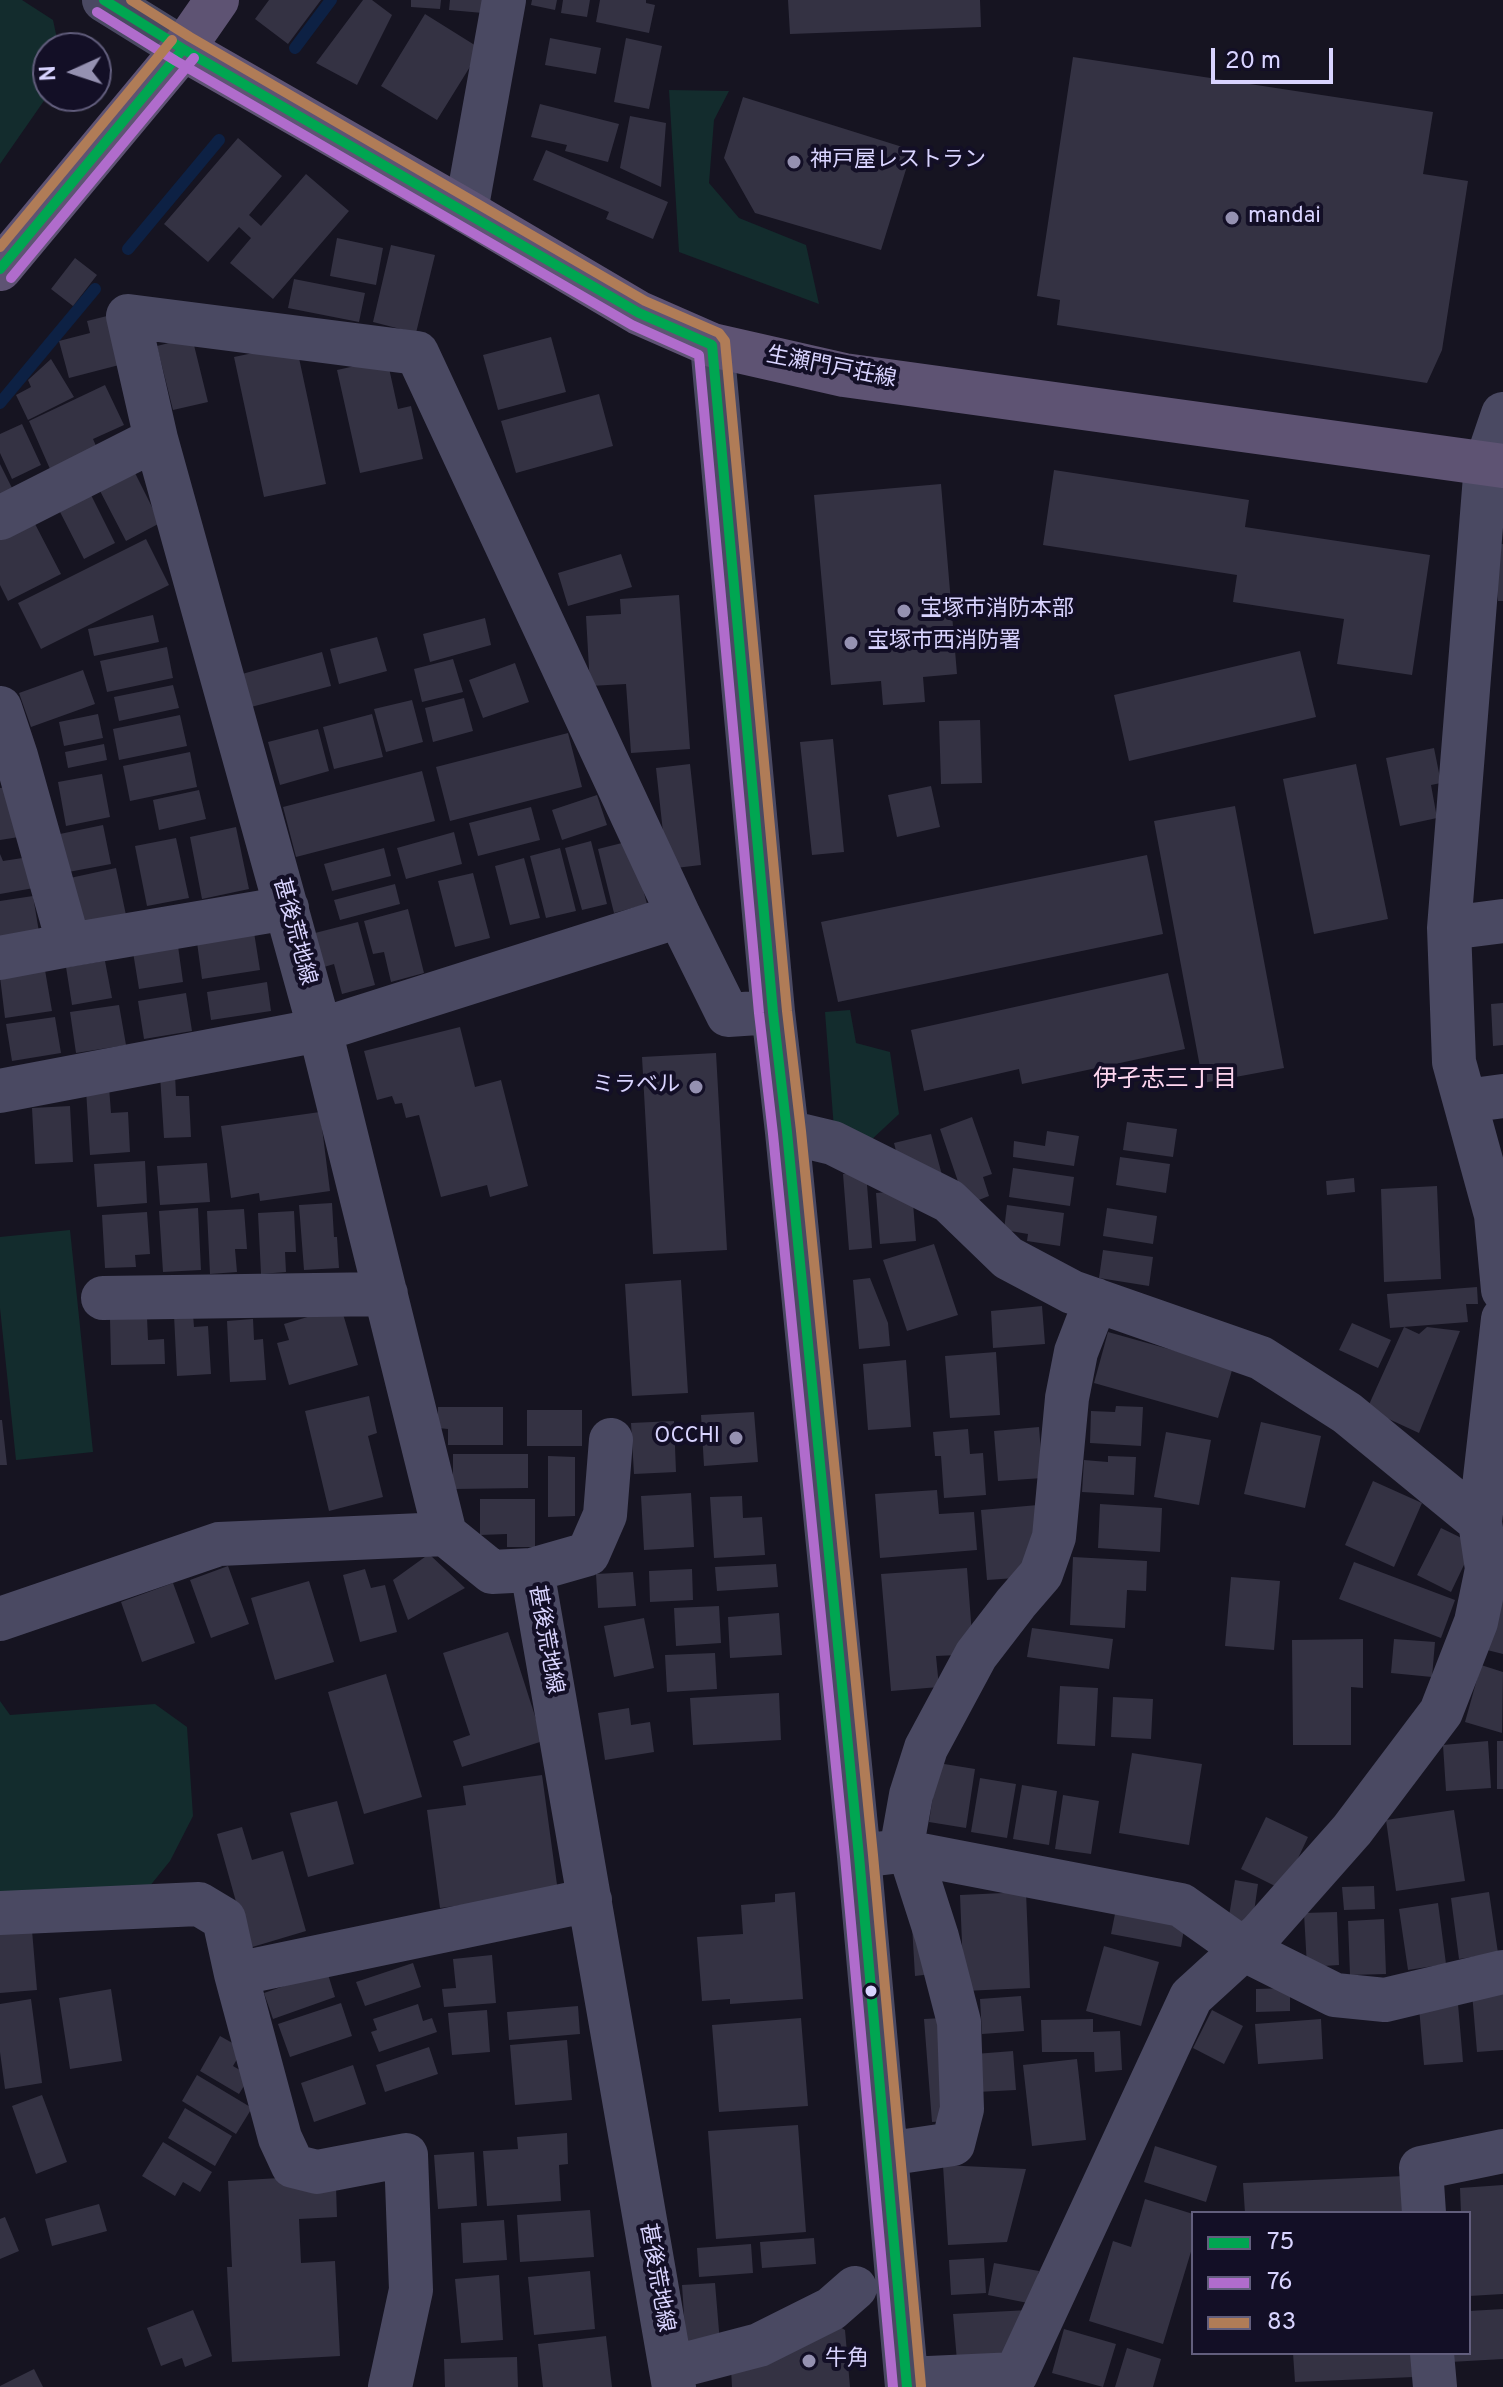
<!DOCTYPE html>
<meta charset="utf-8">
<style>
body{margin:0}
#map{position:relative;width:1503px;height:2387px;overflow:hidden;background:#161421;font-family:Overpass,sans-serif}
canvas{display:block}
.legend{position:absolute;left:1191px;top:2211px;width:280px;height:144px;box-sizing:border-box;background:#130f26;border:2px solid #625e7d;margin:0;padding:10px 14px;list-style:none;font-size:24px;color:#d9d4ff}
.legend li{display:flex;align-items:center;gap:16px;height:40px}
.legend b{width:40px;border:2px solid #625e7d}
.north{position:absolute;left:32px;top:32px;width:80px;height:80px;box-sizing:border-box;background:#130f26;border:2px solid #625e7d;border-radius:50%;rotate:267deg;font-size:22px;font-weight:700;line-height:32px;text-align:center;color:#d9d4ff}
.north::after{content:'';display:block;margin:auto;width:28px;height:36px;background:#9591b1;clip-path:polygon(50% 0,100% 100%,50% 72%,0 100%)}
.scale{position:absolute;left:1211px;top:48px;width:122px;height:36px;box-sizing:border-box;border:4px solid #d9d4ff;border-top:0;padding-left:10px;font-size:24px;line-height:28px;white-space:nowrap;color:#d9d4ff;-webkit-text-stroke:6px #130f26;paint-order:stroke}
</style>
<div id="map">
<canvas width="1503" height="2387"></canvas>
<ul class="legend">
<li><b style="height:10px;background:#00a651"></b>75</li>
<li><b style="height:10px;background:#b06ccc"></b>76</li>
<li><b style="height:10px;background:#b07c57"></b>83</li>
</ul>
<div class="north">N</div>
<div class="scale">20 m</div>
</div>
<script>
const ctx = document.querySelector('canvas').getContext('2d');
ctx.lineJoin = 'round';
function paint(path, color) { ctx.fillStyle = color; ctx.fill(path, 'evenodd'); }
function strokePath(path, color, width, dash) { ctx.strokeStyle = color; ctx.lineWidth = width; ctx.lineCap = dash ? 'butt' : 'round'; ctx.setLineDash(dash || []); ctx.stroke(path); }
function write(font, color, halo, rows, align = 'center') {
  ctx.font = font + ' Overpass,"Noto Sans JP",sans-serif'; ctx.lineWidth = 8; ctx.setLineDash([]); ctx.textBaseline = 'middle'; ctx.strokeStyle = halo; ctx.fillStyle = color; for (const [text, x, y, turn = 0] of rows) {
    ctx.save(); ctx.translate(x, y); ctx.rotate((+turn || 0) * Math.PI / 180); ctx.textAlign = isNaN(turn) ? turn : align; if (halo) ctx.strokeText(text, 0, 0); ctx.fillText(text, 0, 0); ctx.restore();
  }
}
const green = new Path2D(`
 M0,0h22l31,20 6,28h-11v47l-48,69z
 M669,90l60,1 -15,29 -5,63 30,35 67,27 13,59 -140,-52z
 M850,1010l6,33 34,9 9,62 -29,27 -36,-12 -9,-117z
 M70,1230l23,222 -77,8 -16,-152v-71z
 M0,1701l10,14 145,-11 32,23 6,89 -23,45 -25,31 -145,1z`);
const stream = new Path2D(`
 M295,48l36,-48
 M128,249l91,-109
 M0,403l95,-114`);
const building = new Path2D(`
 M269,0h52l-33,44 -33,-25z
 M363,0h9l20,15 -35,70 -41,-22z
 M411,0h30l-1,9 -29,-2z
 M450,0h34l-1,13 -34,-3z
 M532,0h25l-2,10 -24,-5z
 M563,0h27l-3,17 -26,-4z
 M600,0h46v3l9,2 -6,28 -53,-11z
 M788,0h192l1,27 -191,7z
 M425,14l56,35 -44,71 -56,-34z
 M550,38l51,10 -5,26 -51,-9z
 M626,38l36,8 -13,63 -35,-7z
 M1073,57l360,55 -10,62 45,7 -26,169 -15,33 -370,-58 3,-25 -23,-4z
 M743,97l169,53 -31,100 -126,-37 -31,-55z
 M540,104l79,20 -11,38 -43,-11 2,-6 -36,-8z
 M630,116l36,7 -5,64 -41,-19z
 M238,138l44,38 -33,39 12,11 45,-52 43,37 -76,88 -43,-36 21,-25 -12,-11 -31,35 -44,-38z
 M546,150l122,52 -15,37 -47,-20 3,-7 -76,-32z
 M337,238l46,10 -7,37 -46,-9z
 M391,245l44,10 -19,78 -43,-11z
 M75,258l22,17 -24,31 -22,-17z
 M294,279l71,14 -6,29 -71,-14z
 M111,315l12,49 -54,14 -10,-37 31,-8 -3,-12z
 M192,337l16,65 -35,8 -16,-64z
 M551,337l15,55 -68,18 -15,-55z
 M296,344l30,140 -62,13 -30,-140z
 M51,359l23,38 -46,23 -12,-25 15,-8 -3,-7z
 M387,359l11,50 13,-3 12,53 -63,14 -23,-103z
 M105,385l19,40 -31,14 4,9 -47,21 -21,-48z
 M599,394l14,52 -97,27 -15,-52z
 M22,424l19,41 -29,14 -12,-26v-19z
 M0,464l13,26 -13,6z
 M1054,470l195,30 -4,27 185,28 -18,120 -75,-11 7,-45 -111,-17 4,-27 -194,-30z
 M134,471l26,52 -34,18 -27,-52z
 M941,484l16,190 -34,3 2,25 -42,3 -2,-24 -50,4 -17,-190z
 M91,495l24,48 -31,16 -25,-49z
 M34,522l27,52 -53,27 -8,-16v-46z
 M146,539l23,46 -128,64 -23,-46z
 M1503,544v57h-5l-5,-56z
 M621,554l11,33 -64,19 -10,-33z
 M679,595l11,154 -59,4 -5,-69 -36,2 -4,-70 35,-2 -1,-15z
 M153,615l6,27 -65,14 -6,-27z
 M485,618l6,27 -61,17 -7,-28z
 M377,637l10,34 -48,13 -9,-35z
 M167,647l6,31 -66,14 -7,-31z
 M1300,651l16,66 -187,44 -15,-66z
 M322,652l9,34 -80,21 -9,-33z
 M453,659l10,33 -41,10 -8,-33z
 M515,663l14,39 -46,16 -14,-38z
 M83,670l12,34 -64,23 -12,-34z
 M173,685l6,23 -60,13 -5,-24z
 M464,698l9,33 -40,11 -8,-34z
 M412,700l11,42 -37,10 -12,-43z
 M98,714l5,24 -39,8 -5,-24z
 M372,714l11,43 -49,12 -11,-42z
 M180,715l7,31 -68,14 -6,-31z
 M980,720l2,63 -41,1 -2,-63z
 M318,729l11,42 -49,14 -12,-43z
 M568,733l14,54 -132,34 -14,-54z
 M833,739l11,113 -32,3 -12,-113z
 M104,744l3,16 -39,8 -3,-16z
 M1434,748l7,35 -10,2 6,33 -37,8 -14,-68z
 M190,752l7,35 -67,14 -7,-35z
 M690,764l11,101 -34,4 -11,-101z
 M1356,764l32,155 -74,15 -31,-155z
 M422,771l13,50 -139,36 -13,-50z
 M102,774l8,43 -44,9 -8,-44z
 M11,786l8,51 -19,3v-52z
 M931,786l9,41 -43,10 -9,-42z
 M199,790l7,29 -47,11 -6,-30z
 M597,795l10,30 -45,15 -10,-30z
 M1235,806l49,262 -81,15 -49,-262z
 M531,807l9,33 -62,16 -9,-33z
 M103,825l8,39 -48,9 -8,-38z
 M236,827l13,62 -47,10 -12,-62z
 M454,832l8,32 -56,15 -9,-31z
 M176,838l13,60 -42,8 -12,-60z
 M591,841l16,63 -25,6 -17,-62z
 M630,841l17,63 -33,9 -16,-64z
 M384,848l7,28 -59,15 -8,-27z
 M560,848l16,63 -30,7 -16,-62z
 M0,854l3,7 26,-4 5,31 -34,6z
 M1147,855l16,79 -325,68 -17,-80z
 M524,858l16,60 -30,7 -15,-59z
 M116,868l10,47 -46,9 -10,-46z
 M473,873l17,65 -35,9 -17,-66z
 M395,884l5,20 -60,16 -6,-20z
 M33,896l6,36 -39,6v-37z
 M408,909l16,64 -33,9 -7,-30 -11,2 -9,-33z
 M358,922l17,63 -33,9 -8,-30 -10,3 -9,-34z
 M253,926l7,44 -58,9 -6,-44z
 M178,946l5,36 -44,7 -6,-37z
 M105,961l7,37 -40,7 -6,-38z
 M45,970l7,41 -47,7 -5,-41z
 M1168,973l17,76 -163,35 -3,-15 -95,22 -13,-61z
 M267,982l4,29 -60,9 -4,-28z
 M186,993l6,38 -48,8 -6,-38z
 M1503,1003v42l-10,1 -2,-42z
 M119,1005l7,40 -50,8 -6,-41z
 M55,1017l6,36 -49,8 -6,-37z
 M460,1027l15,60 26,-7 27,106 -38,11 -3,-12 -46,12 -22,-82 -13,3 -4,-15 -7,1 -3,-8 -15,4 -13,-49z
 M716,1053l11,197 -74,4 -11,-197z
 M175,1074l1,22h13l2,41 -27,1 -4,-63z
 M109,1087l2,26 17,-1 2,40 -40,3 -4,-66z
 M70,1106l3,56 -38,2 -3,-56z
 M320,1112l10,79 -70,10 -1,-8 -28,5 -10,-72z
 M972,1117l20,57 -9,3 6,19 -23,9 -26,-76z
 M1127,1122l50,7 -4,28 -50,-7z
 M1047,1131l32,5 -5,30 -61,-9 1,-16 31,5z
 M931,1134l11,41 -43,-12 -5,-20z
 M1120,1157l50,7 -4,29 -50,-8z
 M145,1161l2,42 -50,4 -3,-43z
 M207,1163l3,39 -50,3 -3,-39z
 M1013,1168l61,9 -4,29 -61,-9z
 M866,1172l6,76 -23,2 -6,-76z
 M1354,1178l1,14 -28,3 -1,-14z
 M1437,1186l4,93 -57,3 -3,-93z
 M912,1190l4,51 -36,3 -4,-51z
 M332,1203l2,34h3l2,31 -35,2 -5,-65z
 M1007,1205l57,8 -4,33 -33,-5 1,-7 -24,-4z
 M198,1208l3,62 -38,2 -4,-61z
 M1107,1208l50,8 -4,28 -50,-8z
 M244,1209l3,40h-12l2,23 -27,2 -3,-63z
 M294,1211l2,41h-11l1,20 -25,2 -3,-61z
 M147,1212l3,42 -15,1 1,12 -31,1 -3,-53z
 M934,1244l24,71 -51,16 -24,-71z
 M1103,1250l50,7 -4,29 -50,-8z
 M870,1278l18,45 2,23 -31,3 -6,-69z
 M681,1280l7,113 -56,3 -7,-112z
 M1477,1287l1,17h-12l2,18 -78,6 -3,-34z
 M1042,1306l3,38 -52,4 -2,-37z
 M341,1307l17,58 -69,20 -12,-42 12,-3 -5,-16z
 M193,1314l1,13 14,-1 3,48 -34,2 -3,-61z
 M147,1317l1,23 16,-1 1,25 -54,1 -1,-47z
 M253,1319l1,21 9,-1 3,41 -36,2 -3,-61z
 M1352,1323l39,17 -13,28 -39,-18z
 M1404,1327l15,7 8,-7 33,4 -41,102 -52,-24z
 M1108,1332l125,35 -15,51 -124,-35z
 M996,1352l4,63 -50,3 -5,-62z
 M906,1360l5,67 -43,3 -5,-66z
 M369,1396l8,37 -9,3 15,61 -54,14 -24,-100z
 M1116,1406l27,1 -2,39 -51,-3 1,-32 24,1z
 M438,1407h65v38h-55v-16l-10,-1z
 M527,1410h55v36h-55z
 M754,1412l4,50 -54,4 -3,-51z
 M0,1420h2l5,45h-7z
 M674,1421l2,51 -42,2 -3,-51z
 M1261,1422l60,14 -16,72 -61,-14z
 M1039,1427l4,51 -45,3 -4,-50z
 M968,1429l2,25 13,-1 3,42 -42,3 -3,-42h-6l-2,-24z
 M1166,1432l45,8 -12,65 -45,-8z
 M453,1454h75v34l-75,1z
 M548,1456l27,1v59l-27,1z
 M1108,1456l28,1 -2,38 -52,-3 2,-32 24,2z
 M1373,1481l49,22 -28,64 -49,-22z
 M937,1490l2,24 35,-2 3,38 -97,8 -5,-64z
 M691,1493l3,54 -50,3 -3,-54z
 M742,1496l1,22 19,-1 3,38 -51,3 -4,-61z
 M480,1499h55v48h-28v-13l-27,1z
 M1100,1504l62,4 -2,44 -62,-4z
 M1038,1505l-8,72 -43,3 -6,-70z
 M1441,1528l33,16 -23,48 -34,-17z
 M429,1554l36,34 -57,32 -15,-40z
 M1073,1557l74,4 -1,30 -19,-1 -2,38 -55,-3z
 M1354,1562l101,38 -14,38 -102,-39z
 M776,1564l2,23 -61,4 -2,-24z
 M228,1566l21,58 -38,14 -21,-58z
 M967,1568l5,67 -14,20 -22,1 3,31 -48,4 -10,-117z
 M365,1569l6,19 14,-3 12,47 -37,10 -17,-67z
 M692,1569l1,31 -43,2 -1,-31z
 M633,1572l3,34 -38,2 -2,-34z
 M1231,1577l49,4 -6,69 -49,-4z
 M309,1581l25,81 -59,18 -24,-82z
 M173,1583l22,60 -53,19 -21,-60z
 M1503,1598v56l-16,-4z
 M719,1606l2,37 -45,3 -2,-38z
 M779,1613l3,42 -52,3 -2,-41z
 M644,1618l10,50 -40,9 -10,-51z
 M1032,1628l81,11 -4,30 -82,-12z
 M508,1632l35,109 -81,26 -9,-26 17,-6 -27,-82z
 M1363,1639v49l-12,-1v58h-58l-1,-105z
 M1394,1639l41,3 -3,35 -41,-4z
 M715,1653l2,36 -50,3 -2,-37z
 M1481,1665l22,7 -1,61 -37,-11z
 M386,1674l36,123 -58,17 -36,-122z
 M1060,1686l38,2 -3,58 -38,-2z
 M779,1693l2,47 -88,5 -3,-47z
 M1113,1697l40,2 -2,40 -40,-2z
 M629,1708l2,17 19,-3 4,30 -49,8 -7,-47z
 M1488,1741l3,47 -45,3 -3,-46z
 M1497,1741h6v48h-6z
 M1132,1753l70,11 -13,81 -70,-12z
 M938,1763l37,6 -9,59 -37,-6z
 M542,1775l16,117 -118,16 -13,-98 39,-5 -3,-19z
 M980,1778l36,6 -9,54 -36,-6z
 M1022,1785l35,6 -8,54 -36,-6z
 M1063,1795l36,6 -8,53 -36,-5z
 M337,1801l17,63 -46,13 -18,-64z
 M1454,1810l11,71 -69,10 -10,-71z
 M1266,1817l42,20 -25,53 -42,-21z
 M242,1827l10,33 31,-9 23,80 -57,17 -32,-114z
 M1235,1880l23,4 -6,42 -24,-4z
 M1374,1886l1,23 -31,1 -2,-23z
 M795,1892l8,107 -73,5v-5l-28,2 -5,-64 46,-3 -2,-29 34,-3v-8z
 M910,1892l30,81 -25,3z
 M1026,1892l4,96 -66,3 -4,-96z
 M1489,1892l9,61 -39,6 -8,-61z
 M1438,1903l8,61 -38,6 -9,-61z
 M1117,1904l69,13 -5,30 -70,-13z
 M1337,1912l2,53 -32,2 -3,-54z
 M1384,1919l2,55 -36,1 -2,-54z
 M32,1930l5,60 -37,3v-61z
 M1104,1946l55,16 -18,64 -55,-15z
 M492,1955l4,48 -52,4 -2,-18 14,-1 -3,-29z
 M413,1963l8,24 -56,19 -9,-24z
 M327,1971l8,26 -62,22 -9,-26z
 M1290,1988v23l-34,1v-23z
 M111,1989l11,72 -52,8 -11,-71z
 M1503,1991v59l-26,2 -5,-59z
 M1021,1996l3,35 -42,3 -2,-35z
 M31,1999l11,84 -37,6 -5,-37v-48z
 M341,2003l11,33 -62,21 -12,-33z
 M418,2004l5,17 9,-3 5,14 -58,20 -8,-20 6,-2 -4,-11z
 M1458,2004l5,58 -39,3 -5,-58z
 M578,2006l2,28 -71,6 -2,-28z
 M487,2010l3,42 -38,3 -4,-42z
 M1212,2010l31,16 -19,38 -31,-16z
 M801,2018l7,88 -89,6 -7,-87z
 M943,2018l8,103 -19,1 -8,-103z
 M1093,2019v13l27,-1 2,39 -27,2 -1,-20h-52l-1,-32z
 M1321,2019l2,40 -65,5 -3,-40z
 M220,2036l23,13 -10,17 17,10 -11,18 -39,-23z
 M567,2040l5,60 -57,5 -5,-60z
 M429,2047l9,27 -53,18 -9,-27z
 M1013,2051l3,39 -39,2 -2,-38z
 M1077,2059l9,81 -54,6 -9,-81z
 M353,2065l13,39 -52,18 -13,-39z
 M197,2075l55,33 -16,26 -54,-33z
 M42,2095l25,67 -31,12 -24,-68z
 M185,2108l47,28 -17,30 -47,-28z
 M798,2125l8,107 -90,7 -8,-108z
 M567,2133l1,31 -9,1 2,36 -74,5 -4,-55 35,-2 -1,-12z
 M163,2142l49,30 -12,20 -17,-10 -8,14 -33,-20z
 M1155,2146l62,20 -11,36 -62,-20z
 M474,2152l3,54 -39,3 -4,-54z
 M943,2165l83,4 -19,73 -59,3z
 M1405,2176l2,37h-162l-2,-30z
 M297,2177l39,10 1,30 -38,2 2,44 34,-2 5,95 -108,6 -5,-95h5l-4,-86z
 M1503,2185v109l-34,2v-83h-8l-1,-25z
 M1145,2199l48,15v31l-30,99 -74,-23 24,-80 18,6z
 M99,2204l8,27 -55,15 -7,-27z
 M590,2210l4,47 -74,5 -3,-47z
 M5,2217l14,34 -19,8v-40z
 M504,2220l3,40 -44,3 -2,-40z
 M814,2238l2,26 -54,4 -2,-26z
 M751,2244l2,29 -54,4 -2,-29z
 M984,2258l2,35 -35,2 -2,-35z
 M994,2263l45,8 -6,33 -45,-9z
 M590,2271l5,58 -61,6 -6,-58z
 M499,2275l4,65 -42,3 -6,-64z
 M715,2283l5,60 -34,2 -4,-60z
 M1503,2309v50l-53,3v-9h19v-42z
 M193,2310l19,46 -27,11 -3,-9 -21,8 -14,-38z
 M1029,2310l-16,48 -56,3 -4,-47z
 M830,2321l15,9 5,57h-118l-1,-18z
 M1064,2329l52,15 -13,43 -51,-14z
 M606,2336l6,51h-69l-5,-43z
 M1127,2348l34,11 -8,28h-38z
 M1293,2353h120l1,24 -119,5z
 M517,2357l1,30h-73l-1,-28z
 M34,2369l9,18h-43v-1z`);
const minor = new Path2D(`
 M104,0l79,49
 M466,211l38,-211
 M712,345l61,667 14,120 72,724 48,531
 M1503,414l-17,50 -37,464 5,134 42,153 7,75
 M0,518l156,-79
 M0,708l16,48 53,189
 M1449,928l54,-7
 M0,958l69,-13 218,-37
 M0,1091l320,-61 359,-114
 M1466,1101l37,-5
 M787,1132l46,11 116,58 59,57 64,34 189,66 86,55 133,109
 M103,1298l283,-4
 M532,1570l56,-16 17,-39 6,-75
 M0,1619l219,-75 226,-10
 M901,1851l10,-56 15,-47 50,-93 40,-52 25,-29 13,-37 13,-139 9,-46 20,-52
 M859,1856l42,-5 280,54 62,44 92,46 50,5 118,-28
 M0,1913l199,-9 25,15 12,55 354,-74
 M236,1974l44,164 13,28 24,6 89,-17 5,135 -21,97
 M886,2154l67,-10 9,-35 -3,-87 -22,-85 -27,-84
 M1424,2213l-3,-45 82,-17
 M1432,2353l3,34
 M671,2368l88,-23 72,-36 24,-21
 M907,2379l109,-5 175,-377 69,-63 92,-104 89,-118 35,-90 11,-53 -7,-47 23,-203
 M674,2387l-142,-817 -40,2 -47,-38 -125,-504 -164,-591 -28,-123 289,37 262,563 49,99 45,-3`);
const major = new Path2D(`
 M183,49l283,162 173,102 73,32 132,30 659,91
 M0,269l183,-220 34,-49`);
const bus1 = new Path2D(`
 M104,0l79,49 456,264 73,32 61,667 14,120 72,724 48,531
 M0,269l183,-220`);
const bus2 = new Path2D(`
 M97,12l79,49 456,264 67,30 60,658 14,121 72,723 48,530
 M11,278l183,-220`);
const bus3 = new Path2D(`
 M131,0l59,37 455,264 74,32 6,8 62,670 14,120 72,724 48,531
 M0,247l172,-207`);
const markers = [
 [794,162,8,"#9591b1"],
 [1232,218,8,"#9591b1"],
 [904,611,8,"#9591b1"],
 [851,643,8,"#9591b1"],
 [696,1087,8,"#9591b1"],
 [736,1438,8,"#9591b1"],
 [871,1991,7,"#d9d4ff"],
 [809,2361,8,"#9591b1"]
];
const poiNames = [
 ["神戸屋レストラン",810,162],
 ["mandai",1248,218],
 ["宝塚市消防本部",920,611],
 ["宝塚市西消防署",867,643],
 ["ミラベル",680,1087,"right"],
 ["OCCHI",720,1438,"right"],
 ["牛角",825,2361]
];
const streetNames = [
 ["生瀬門戸荘線",831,369,11],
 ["甚後荒地線",293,932,75],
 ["甚後荒地線",544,1640,80],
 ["甚後荒地線",655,2278,80]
];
const neighbourhoodNames = [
 ["伊孑志三丁目",1165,1081]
];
paint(green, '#132c2d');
strokePath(stream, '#0d2144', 12);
paint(building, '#343243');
strokePath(minor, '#4a4962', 44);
strokePath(major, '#5e5373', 44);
strokePath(bus1, '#00a651', 10);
strokePath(bus2, '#b06ccc', 10);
strokePath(bus3, '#b07c57', 10);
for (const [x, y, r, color] of markers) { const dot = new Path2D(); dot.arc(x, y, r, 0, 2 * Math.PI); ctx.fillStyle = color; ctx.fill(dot); strokePath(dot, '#130f26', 3); }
write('22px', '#d9d4ff', '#130f26', poiNames, 'left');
write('22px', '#d9d4ff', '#130f26', streetNames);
write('24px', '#ffd6f0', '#130f26', neighbourhoodNames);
</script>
